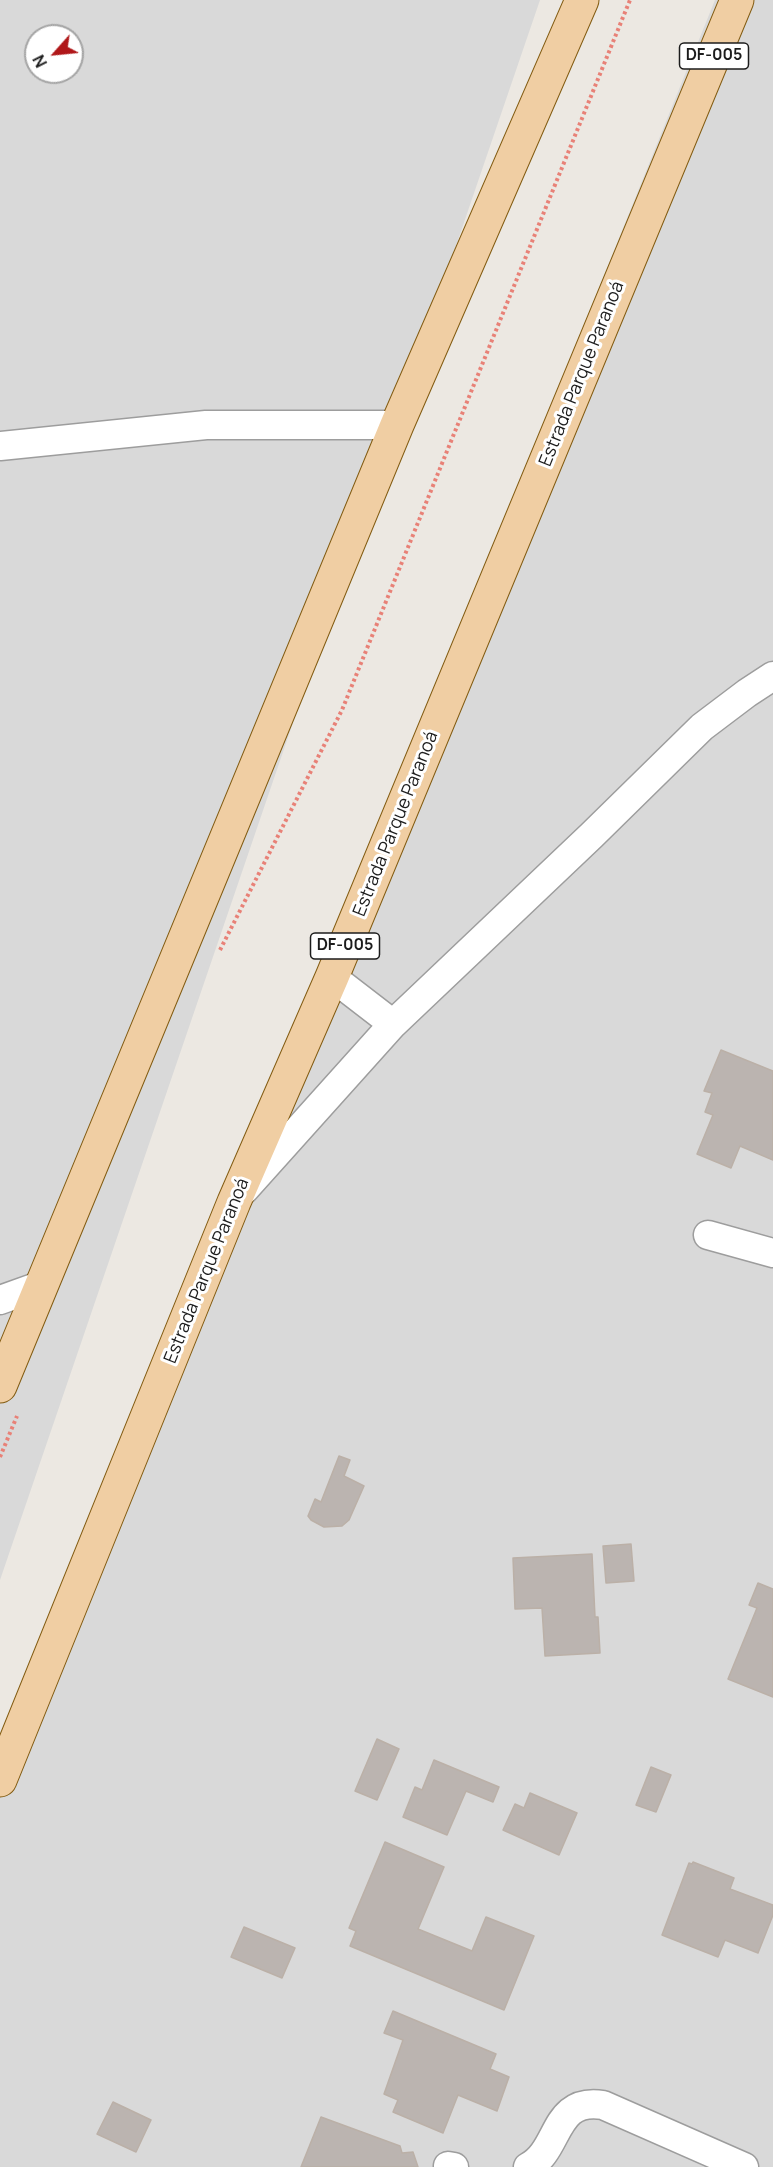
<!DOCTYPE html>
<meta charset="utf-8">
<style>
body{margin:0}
#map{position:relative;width:773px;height:2167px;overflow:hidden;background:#ece8e2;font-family:Manrope,sans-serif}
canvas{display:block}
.north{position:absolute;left:24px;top:24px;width:60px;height:60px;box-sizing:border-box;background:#fff;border:2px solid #a4a4a4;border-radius:50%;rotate:243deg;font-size:16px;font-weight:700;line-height:24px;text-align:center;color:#1c1c1c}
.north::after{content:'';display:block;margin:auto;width:21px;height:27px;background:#b01719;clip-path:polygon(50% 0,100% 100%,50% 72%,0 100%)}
</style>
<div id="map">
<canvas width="773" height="2167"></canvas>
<div class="north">N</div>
</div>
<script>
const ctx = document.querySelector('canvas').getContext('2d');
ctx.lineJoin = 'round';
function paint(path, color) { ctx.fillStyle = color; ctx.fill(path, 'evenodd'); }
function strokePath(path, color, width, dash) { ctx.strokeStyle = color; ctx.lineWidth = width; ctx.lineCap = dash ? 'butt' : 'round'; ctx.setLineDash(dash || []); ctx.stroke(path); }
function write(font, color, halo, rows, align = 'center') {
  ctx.font = font + ' Manrope,sans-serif'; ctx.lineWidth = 6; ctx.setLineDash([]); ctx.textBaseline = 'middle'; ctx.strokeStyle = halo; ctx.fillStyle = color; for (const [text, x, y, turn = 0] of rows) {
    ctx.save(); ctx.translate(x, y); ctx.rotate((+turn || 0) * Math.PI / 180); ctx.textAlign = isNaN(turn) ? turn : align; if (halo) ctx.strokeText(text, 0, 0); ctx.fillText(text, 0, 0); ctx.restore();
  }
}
const residential = new Path2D(`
 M0,0h540l-540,1580zM36,36h36v36h-36z
 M715,0h58v2167h-773v-393z`);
const building = new Path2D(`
 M721,1050l52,21v89l-33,-14 -9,22 -34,-14 16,-39 -8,-3 7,-19 -8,-2z
 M339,1456l11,4 -6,16 20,10 -15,34 -7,6 -18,1 -13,-7 -3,-4 7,-17 6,3z
 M631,1544l3,37 -28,2 -3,-37z
 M592,1554l3,63h3l2,36 -55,3 -3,-48 -27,1 -2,-51z
 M758,1583l15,6v108l-45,-18 29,-71 -8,-3z
 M377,1739l22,10 -22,51 -22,-9z
 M434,1760l65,27 -6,15 -27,-11 -19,44 -44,-18 12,-30 7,3z
 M651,1767l20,8 -15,37 -20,-7z
 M530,1793l47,20 -18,42 -56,-25 12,-26 9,4z
 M385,1842l59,25 -26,62 54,22 14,-34 48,19 -30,74 -154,-64 6,-15 -7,-3z
 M693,1862l41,16 -4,11 43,16v10l-15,38 -33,-13 -7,17 -56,-22 27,-72 3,1z
 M244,1927l51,21 -13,30 -51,-21z
 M393,2011l103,43 -6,15 19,8 -12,34 -39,-16 -15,38 -50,-21 5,-12 -14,-6 19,-54 -19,-7z
 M113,2102l38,18 -15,32 -39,-18z
 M321,2117l79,29 2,7 11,-1 5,15h-117z`);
const path = new Path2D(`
 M220,950l122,-240 288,-710
 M0,1457l17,-41`);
const minor = new Path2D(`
 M0,446l206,-21h191
 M332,977l61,47
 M244,1190l149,-166 199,-189 110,-108 45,-34 26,-17
 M708,1235l65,18
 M0,1300l42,-15
 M448,2166l6,1
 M528,2167c33,-17 24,-70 75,-62l141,62`);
const primary = new Path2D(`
 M0,1386l397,-961 185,-425
 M0,1780l234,-578 98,-225 405,-977`);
const shields = [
 [714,56,69],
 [345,946,69]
];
const shieldNames = [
 ["DF-005",714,56],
 ["DF-005",345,946]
];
const streetNames = [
 ["Estrada Parque Paranoá",582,374,-68],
 ["Estrada Parque Paranoá",396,824,-68],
 ["Estrada Parque Paranoá",207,1271,-68]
];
paint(residential, '#d9d9d9');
paint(building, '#bbb4b0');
strokePath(building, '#bbb0a7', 1.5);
strokePath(minor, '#9d9d9d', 31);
strokePath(primary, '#825b11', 35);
strokePath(path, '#e88177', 4, [3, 3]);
strokePath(minor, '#fff', 28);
strokePath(primary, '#f0cea3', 33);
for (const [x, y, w] of shields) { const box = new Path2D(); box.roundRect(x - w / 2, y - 13, w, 26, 4.5); ctx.fillStyle = '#fff'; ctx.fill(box); strokePath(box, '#1c1c1c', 1.5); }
write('bold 16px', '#1c1c1c', null, shieldNames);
write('18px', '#1c1c1c', '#fff', streetNames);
</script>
